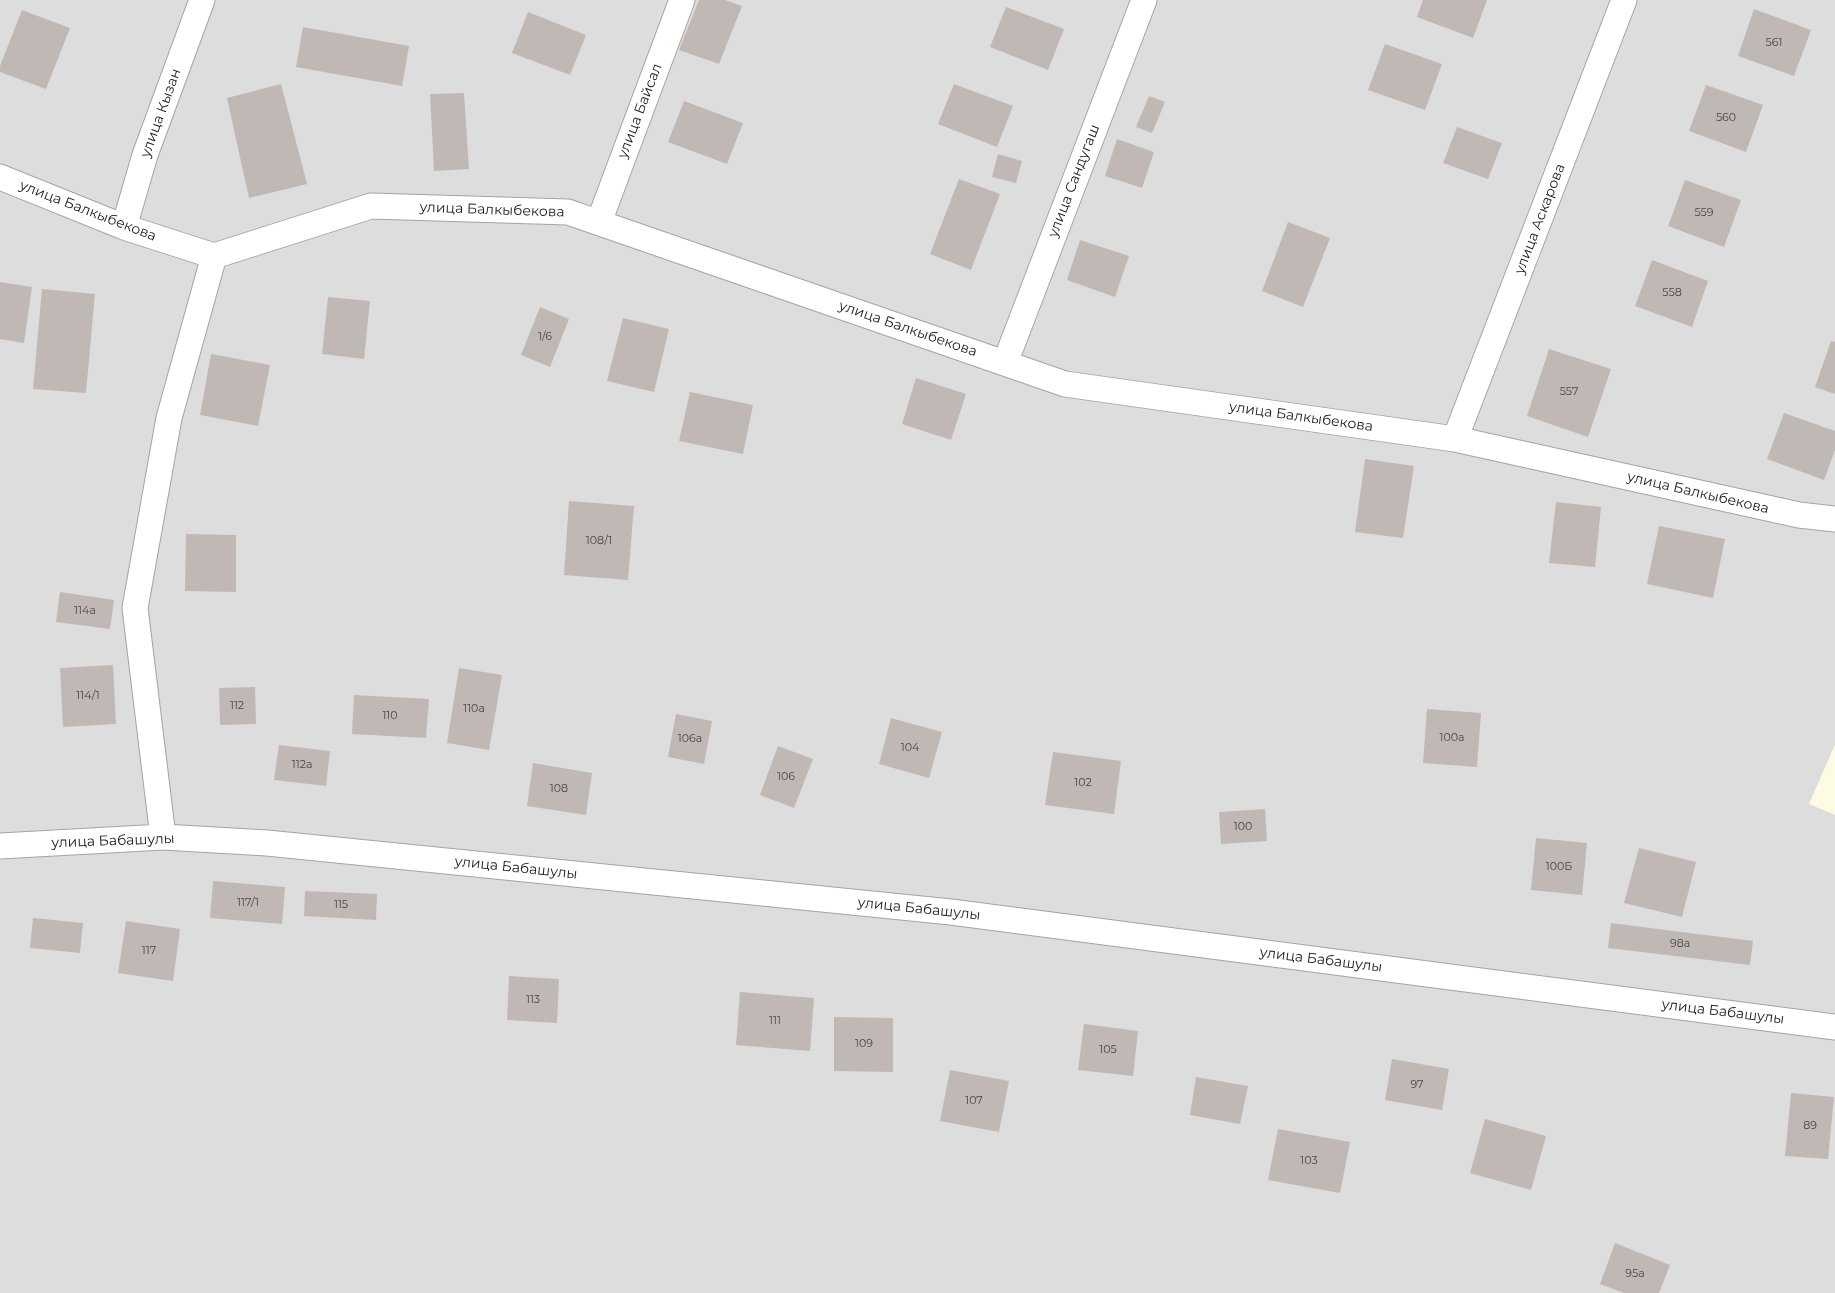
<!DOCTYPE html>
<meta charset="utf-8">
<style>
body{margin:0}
canvas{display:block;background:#f0ece7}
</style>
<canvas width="1835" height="1293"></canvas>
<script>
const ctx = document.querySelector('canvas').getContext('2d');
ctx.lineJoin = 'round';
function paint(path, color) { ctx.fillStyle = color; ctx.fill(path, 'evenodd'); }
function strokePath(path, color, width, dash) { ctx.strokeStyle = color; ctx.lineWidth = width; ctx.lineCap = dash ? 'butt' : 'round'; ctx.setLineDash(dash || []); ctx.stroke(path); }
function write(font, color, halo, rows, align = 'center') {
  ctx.font = font + ' Montserrat,sans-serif'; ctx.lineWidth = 4.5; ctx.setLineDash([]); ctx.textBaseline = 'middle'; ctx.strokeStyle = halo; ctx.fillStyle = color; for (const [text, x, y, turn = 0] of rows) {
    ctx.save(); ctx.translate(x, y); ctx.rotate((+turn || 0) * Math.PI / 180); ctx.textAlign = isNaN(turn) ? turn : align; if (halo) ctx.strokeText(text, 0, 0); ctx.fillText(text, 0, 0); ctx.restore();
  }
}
const residential = new Path2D(`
 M0,0h1835v1293h-1835z`);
const education = new Path2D(`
 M1835,744v71l-26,-11z`);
const building = new Path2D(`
 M699,0h26l17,6 -23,58 -40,-14z
 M1423,0h64l-14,38 -56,-21z
 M1006,7l58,22 -16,41 -58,-23z
 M1754,9l57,21 -17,46 -56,-20z
 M22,10l48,18 -24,61 -46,-17v-6z
 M528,12l58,23 -16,40 -58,-22z
 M303,27l106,19 -7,40 -106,-19z
 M1385,44l57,20 -17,46 -57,-20z
 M281,84l26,100 -58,14 -22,-100z
 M954,84l59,22 -16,41 -59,-23z
 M1706,85l57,20 -17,47 -57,-21z
 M464,93l5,76 -35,2 -4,-77z
 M1149,96l16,6 -13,31 -16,-6z
 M684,101l59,22 -16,41 -59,-22z
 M1457,127l45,16 -14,36 -45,-16z
 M1117,139l37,13 -12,36 -37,-12z
 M998,154l24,7 -6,22 -24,-6z
 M959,179l41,15 -29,76 -41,-16z
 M1685,180l56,20 -17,47 -56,-21z
 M1288,222l42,16 -27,69 -41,-16z
 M1080,240l49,16 -14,41 -48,-17z
 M1652,260l56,21 -16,46 -57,-21z
 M0,282l32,5 -8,56 -24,-4z
 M42,289l53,5 -9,99 -53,-4z
 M328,297l42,4 -6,58 -42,-5z
 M540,307l29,12 -19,48 -29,-12z
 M623,318l46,11 -15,63 -47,-11z
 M1831,341l4,1v52l-20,-7z
 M1549,349l62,20 -23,68 -61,-21z
 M211,354l59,11 -12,61 -58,-11z
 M916,378l50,16 -15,46 -49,-16z
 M690,392l63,13 -10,49 -64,-13z
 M1784,413l51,18v19l-11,30 -57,-21z
 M1365,459l49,7 -11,72 -48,-6z
 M569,501l65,5 -6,74 -64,-5z
 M1556,502l45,5 -6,60 -46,-4z
 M1659,526l66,13 -12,59 -66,-14z
 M186,534l50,1v57l-51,-1z
 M60,592l54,8 -4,29 -54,-7z
 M113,665l3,59 -53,3 -3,-59z
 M459,668l43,7 -13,75 -42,-7z
 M255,687l1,37 -36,1 -1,-37z
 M354,695l75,4 -3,39 -74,-4z
 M1427,709l54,4 -4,54 -54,-4z
 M676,714l36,7 -8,43 -36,-7z
 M891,718l51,14 -13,46 -50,-14z
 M279,745l51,6 -4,35 -52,-6z
 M778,746l35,13 -19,49 -34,-13z
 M1053,752l68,9 -7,53 -69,-9z
 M533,763l59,10 -6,42 -59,-9z
 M1265,809l2,32 -46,3 -2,-32z
 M1536,838l51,5 -5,52 -51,-5z
 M1639,848l57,14 -14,55 -58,-14z
 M213,881l72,6 -3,37 -72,-6z
 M305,891l72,3 -1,26 -72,-4z
 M33,918l50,5 -3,30 -50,-5z
 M126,921l54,8 -7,52 -55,-8z
 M1611,923l142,18 -3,24 -142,-17z
 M509,976l50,3 -2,44 -50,-3z
 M740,992l74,6 -4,53 -74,-6z
 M834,1017l59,1v54l-59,-1z
 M1084,1024l54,7 -5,45 -55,-6z
 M1392,1059l57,10 -7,41 -57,-10z
 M950,1070l59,11 -10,51 -59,-11z
 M1196,1077l52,9 -8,38 -50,-9z
 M1791,1093l43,4 -6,62 -43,-3z
 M1485,1119l61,17 -15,54 -61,-17z
 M1278,1129l72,13 -10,51 -72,-13z
 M1615,1243l55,22 -11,28h-35l-24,-9z`);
const minor = new Path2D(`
 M0,177l124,50 90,29 157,-50 197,6 497,172 390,55 344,76 36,4
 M599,222l83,-222
 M124,227l21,-72 57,-155
 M1005,363l139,-363
 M1455,439l169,-439
 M163,837l-28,-229 34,-190 45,-162
 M0,846l163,-9 104,6 159,16 525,53 884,115`);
const numberNames = [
 ["561",1774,43],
 ["560",1726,118],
 ["559",1704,213],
 ["558",1672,293],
 ["1/6",545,337],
 ["557",1569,392],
 ["108/1",599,541],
 ["114а",85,611],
 ["114/1",88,696],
 ["112",237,706],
 ["110а",474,709],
 ["110",390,716],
 ["100а",1452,738],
 ["106а",690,739],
 ["104",910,748],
 ["112а",302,765],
 ["106",786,777],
 ["102",1083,783],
 ["108",559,789],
 ["100",1243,827],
 ["100Б",1559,867],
 ["117/1",248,903],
 ["115",341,905],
 ["98а",1680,944],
 ["117",149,951],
 ["113",533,1000],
 ["111",775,1021],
 ["109",864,1044],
 ["105",1108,1050],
 ["97",1417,1085],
 ["107",974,1101],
 ["89",1810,1126],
 ["103",1309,1161],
 ["95а",1635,1274]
];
const streetNames = [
 ["улица Байсал",640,111,-69],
 ["улица Кызан",161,113,-70],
 ["улица Сандугаш",1074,181,-69],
 ["улица Балкыбекова",492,210,2],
 ["улица Балкыбекова",88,211,21],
 ["улица Аскарова",1540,219,-69],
 ["улица Балкыбекова",908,329,19],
 ["улица Балкыбекова",1301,417,8],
 ["улица Балкыбекова",1698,493,13],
 ["улица Бабашулы",113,841,-2],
 ["улица Бабашулы",516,868,6],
 ["улица Бабашулы",919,909,6],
 ["улица Бабашулы",1321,960,7],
 ["улица Бабашулы",1723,1012,7]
];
paint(residential, '#dedddd');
paint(education, '#fdfbe3');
paint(building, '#c0b8b4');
strokePath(minor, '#a4a4a4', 27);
strokePath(minor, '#fff', 25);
write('11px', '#484645', null, numberNames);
write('14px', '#202020', '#fff', streetNames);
</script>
